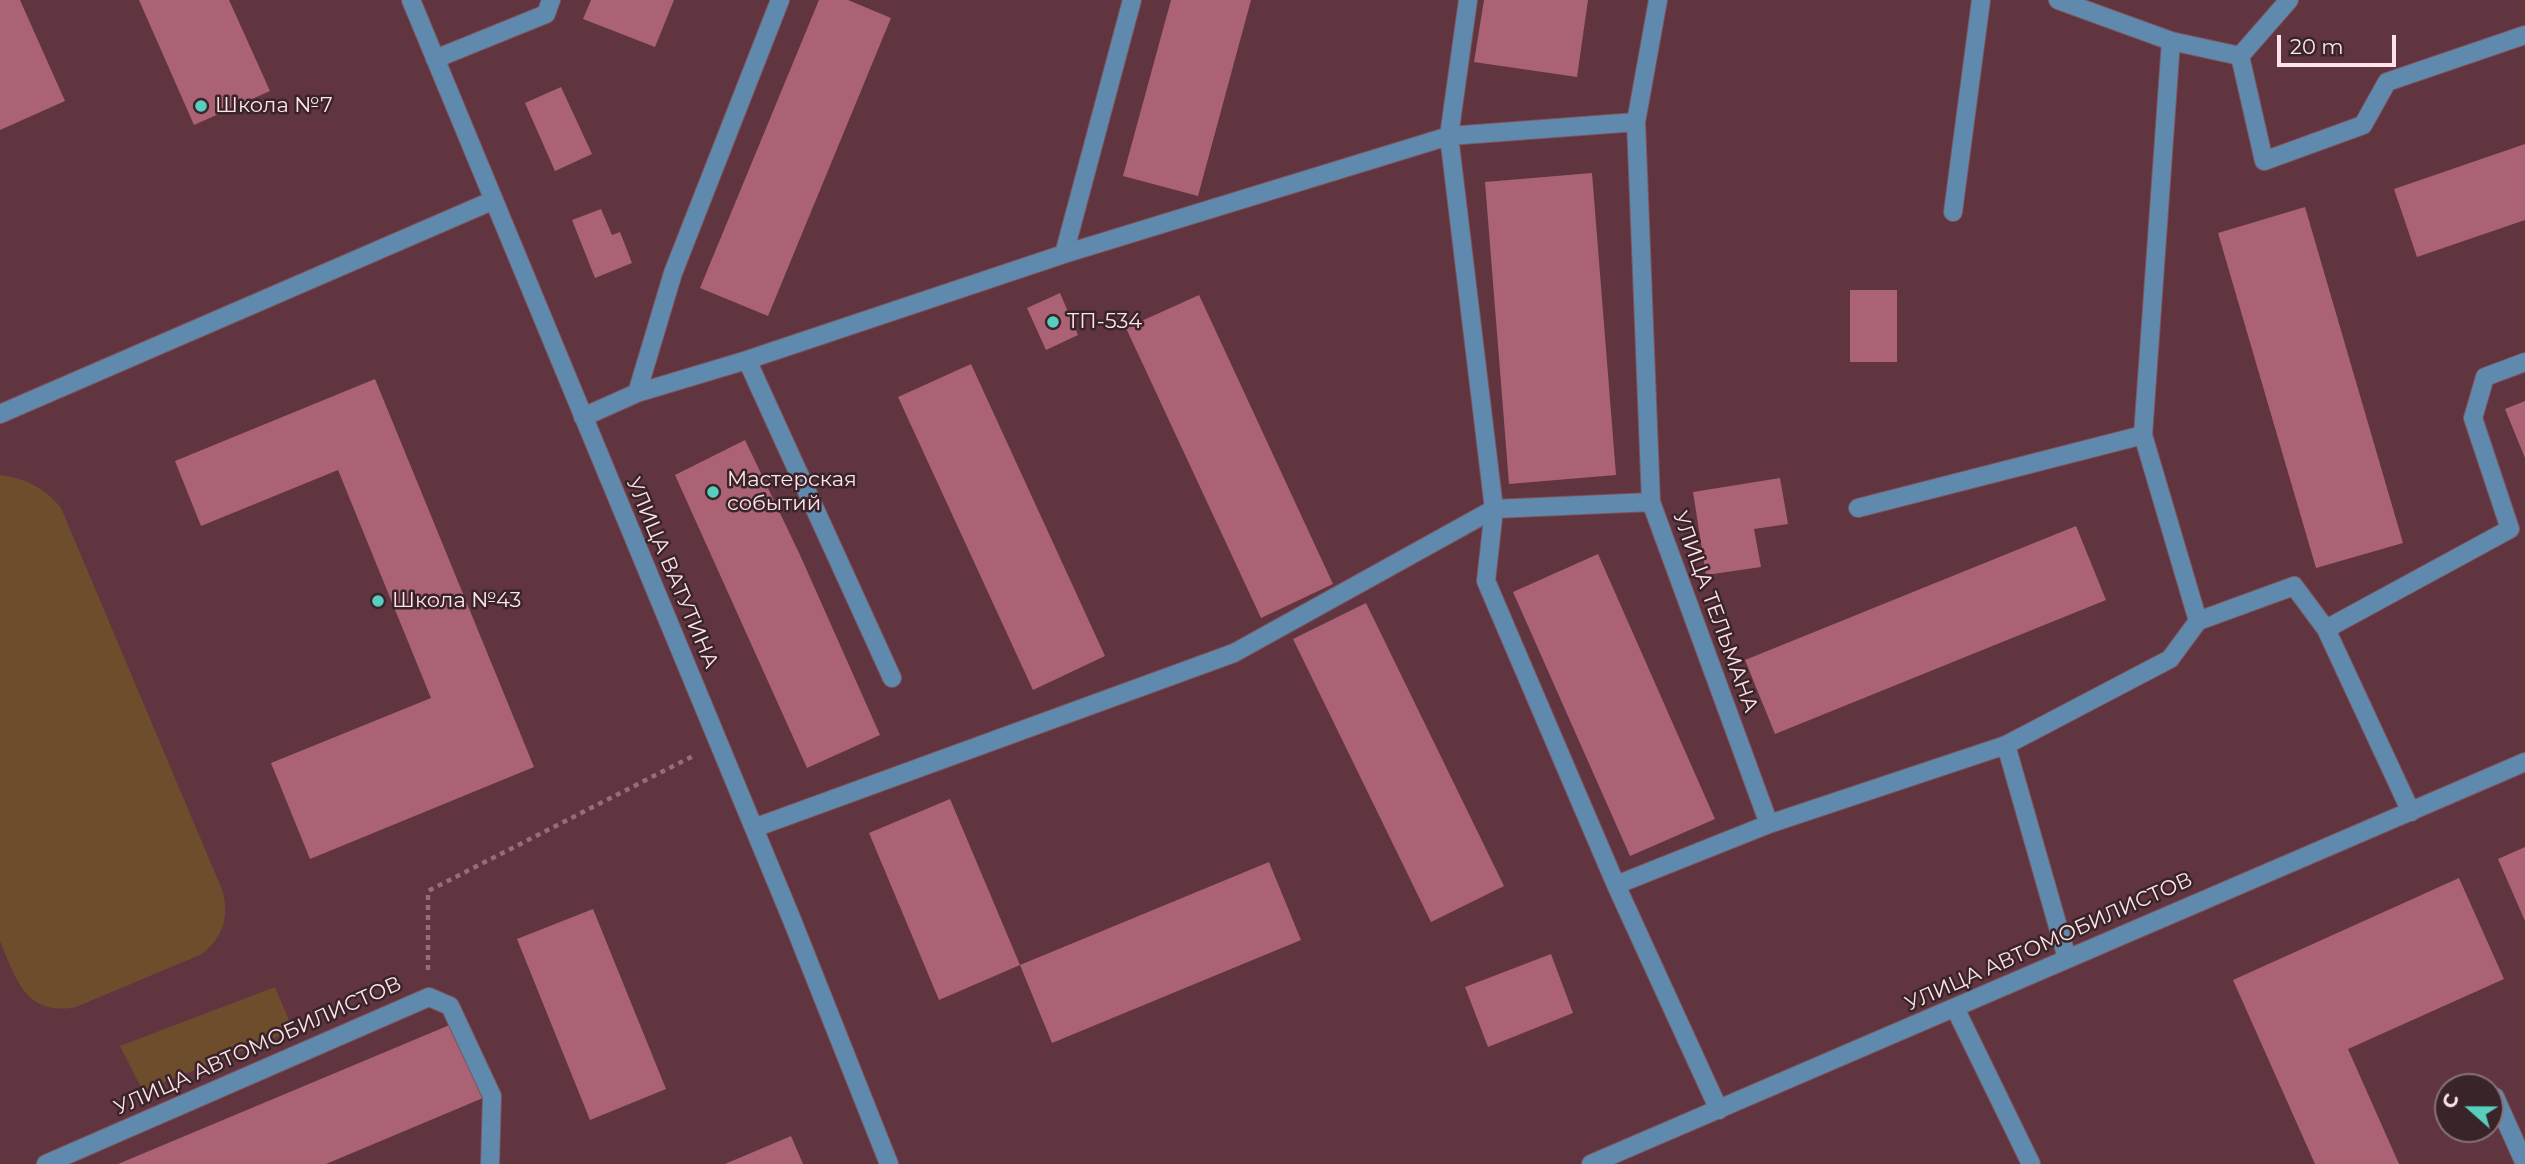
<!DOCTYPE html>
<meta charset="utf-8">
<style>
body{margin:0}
#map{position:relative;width:2525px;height:1164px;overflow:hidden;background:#613540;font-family:Montserrat,sans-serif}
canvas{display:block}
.north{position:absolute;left:2434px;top:1073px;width:70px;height:70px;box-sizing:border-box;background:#392429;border:2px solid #887075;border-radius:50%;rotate:291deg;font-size:19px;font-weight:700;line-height:28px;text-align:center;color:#ffe3e8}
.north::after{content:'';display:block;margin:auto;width:24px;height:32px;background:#58cebf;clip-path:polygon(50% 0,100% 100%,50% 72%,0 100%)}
.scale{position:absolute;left:2277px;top:35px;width:119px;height:32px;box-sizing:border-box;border:4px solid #ffe3e8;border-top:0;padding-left:9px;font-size:21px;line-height:24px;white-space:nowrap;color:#ffe3e8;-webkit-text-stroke:5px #392429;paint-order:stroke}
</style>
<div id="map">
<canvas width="2525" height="1164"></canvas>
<div class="north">С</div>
<div class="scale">20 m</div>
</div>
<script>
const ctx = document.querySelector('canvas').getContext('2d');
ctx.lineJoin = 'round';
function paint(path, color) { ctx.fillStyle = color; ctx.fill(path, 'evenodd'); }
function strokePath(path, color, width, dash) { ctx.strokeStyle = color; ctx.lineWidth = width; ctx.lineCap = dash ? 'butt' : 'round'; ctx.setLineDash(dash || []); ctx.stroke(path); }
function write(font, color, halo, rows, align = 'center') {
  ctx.font = font + ' Montserrat,sans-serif'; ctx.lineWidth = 5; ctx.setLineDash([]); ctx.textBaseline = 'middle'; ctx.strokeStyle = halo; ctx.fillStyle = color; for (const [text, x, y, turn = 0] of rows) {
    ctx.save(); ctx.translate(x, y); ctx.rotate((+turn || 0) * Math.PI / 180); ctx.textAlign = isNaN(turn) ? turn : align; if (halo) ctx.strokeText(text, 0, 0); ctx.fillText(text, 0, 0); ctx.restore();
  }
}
const green = new Path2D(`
 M0,475c25,3 45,13 61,33l162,384c6,26 0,45 -21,62l-126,53c-50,10 -60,-28 -76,-66z
 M275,987l18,43 -150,61 -23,-45z`);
const building = new Path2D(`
 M0,0h20l45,101 -65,29z
 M139,0h90l41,91 -76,34z
 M591,0h83l-19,47 -72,-28z
 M819,0h29l43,18 -123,298 -68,-28z
 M1171,0h80l-53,196 -75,-20z
 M1484,0h104l-11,77 -103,-15z
 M561,87l31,67 -37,17 -30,-68z
 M2525,144v76l-108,37 -23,-68z
 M1592,173l24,302 -107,9 -24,-302z
 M2305,207l98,336 -87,25 -98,-335z
 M601,209l11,26 8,-3 12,31 -37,15 -23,-58z
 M1850,290h47v72h-47z
 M1060,293l18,42 -32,15 -19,-42z
 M1199,295l134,289 -72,34 -135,-290z
 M971,364l134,292 -72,34 -135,-293z
 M375,379l159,388 -224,92 -39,-96 160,-65 -93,-228 -137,56 -26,-65z
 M2525,401v57l-20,-49z
 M745,440l55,115 80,180 -73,33 -132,-293z
 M1780,478l8,46 -34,5 7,38 -55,8 -13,-83z
 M2076,526l30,74 -331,134 -30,-74z
 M1598,554l117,265 -85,37 -117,-264z
 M1366,603l138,283 -73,36 -138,-283z
 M950,799l70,166 249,-103 32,78 -249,103 -32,-78 -81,35 -70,-167z
 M2525,847v74l-27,-62z
 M2459,878l45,101 -156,70 51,115h-84l-82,-184z
 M593,909l73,180 -76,31 -73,-181z
 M1551,954l22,59 -85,34 -23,-60z
 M452,1024l31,74 -157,66h-208z
 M791,1136l12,28h-78z`);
const path = new Path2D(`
 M428,970v-79l265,-135`);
const minor = new Path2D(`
 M411,0l381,920 97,244
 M1468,0l-19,136 45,373 -8,72 130,304
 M1658,0l-22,122 15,380 118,322 -153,61 103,225
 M2058,0l113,41 -28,394 55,186
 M2171,41l69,15 24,105 99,-36 24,-43 138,-47
 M2240,56l49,-56
 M435,59l111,-45 5,-14
 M1953,212l28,-212
 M1064,254l68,-254
 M747,360l145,318
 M637,393l36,-120 107,-273
 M0,414l494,-214
 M583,417l54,-24 110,-33 317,-106 385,-118 187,-14
 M1858,508l285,-73
 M2326,629l85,183
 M2006,745l61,213
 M1769,824l237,-79 164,-86 28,-38 96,-35 32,43 184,-100 -37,-111 12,-41 40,-15
 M754,828l480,-175 260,-144 157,-7
 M1955,1008l76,156
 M2495,1097l30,67
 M46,1164l383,-167 21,9 42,90 -2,68
 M1591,1164l934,-402`);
const markers = [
 [201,106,7,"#58cebf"],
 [1053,322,7,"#58cebf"],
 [713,492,7,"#58cebf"],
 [378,601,7,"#58cebf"]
];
const poiNames = [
 ["Школа №7",215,106],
 ["ТП-534",1067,322],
 ["Мастерская",727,480],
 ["событий",727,504],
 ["Школа №43",392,601]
];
const streetNames = [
 ["УЛИЦА ВАТУТИНА",672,573,67],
 ["УЛИЦА ТЕЛЬМАНА",1715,612,70],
 ["УЛИЦА АВТОМОБИЛИСТОВ",2049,942,-24],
 ["УЛИЦА АВТОМОБИЛИСТОВ",258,1046,-24]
];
paint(green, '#6e4d2d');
paint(building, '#aa6274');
strokePath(minor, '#7d545e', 20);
strokePath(path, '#956e77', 4.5, [5, 5]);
strokePath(minor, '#608aad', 18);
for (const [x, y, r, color] of markers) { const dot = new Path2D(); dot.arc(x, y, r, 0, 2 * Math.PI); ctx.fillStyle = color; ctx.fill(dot); strokePath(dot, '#392429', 2.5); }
write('21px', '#ffe3e8', '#392429', poiNames, 'left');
write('21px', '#ffe3e8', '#392429', streetNames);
</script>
